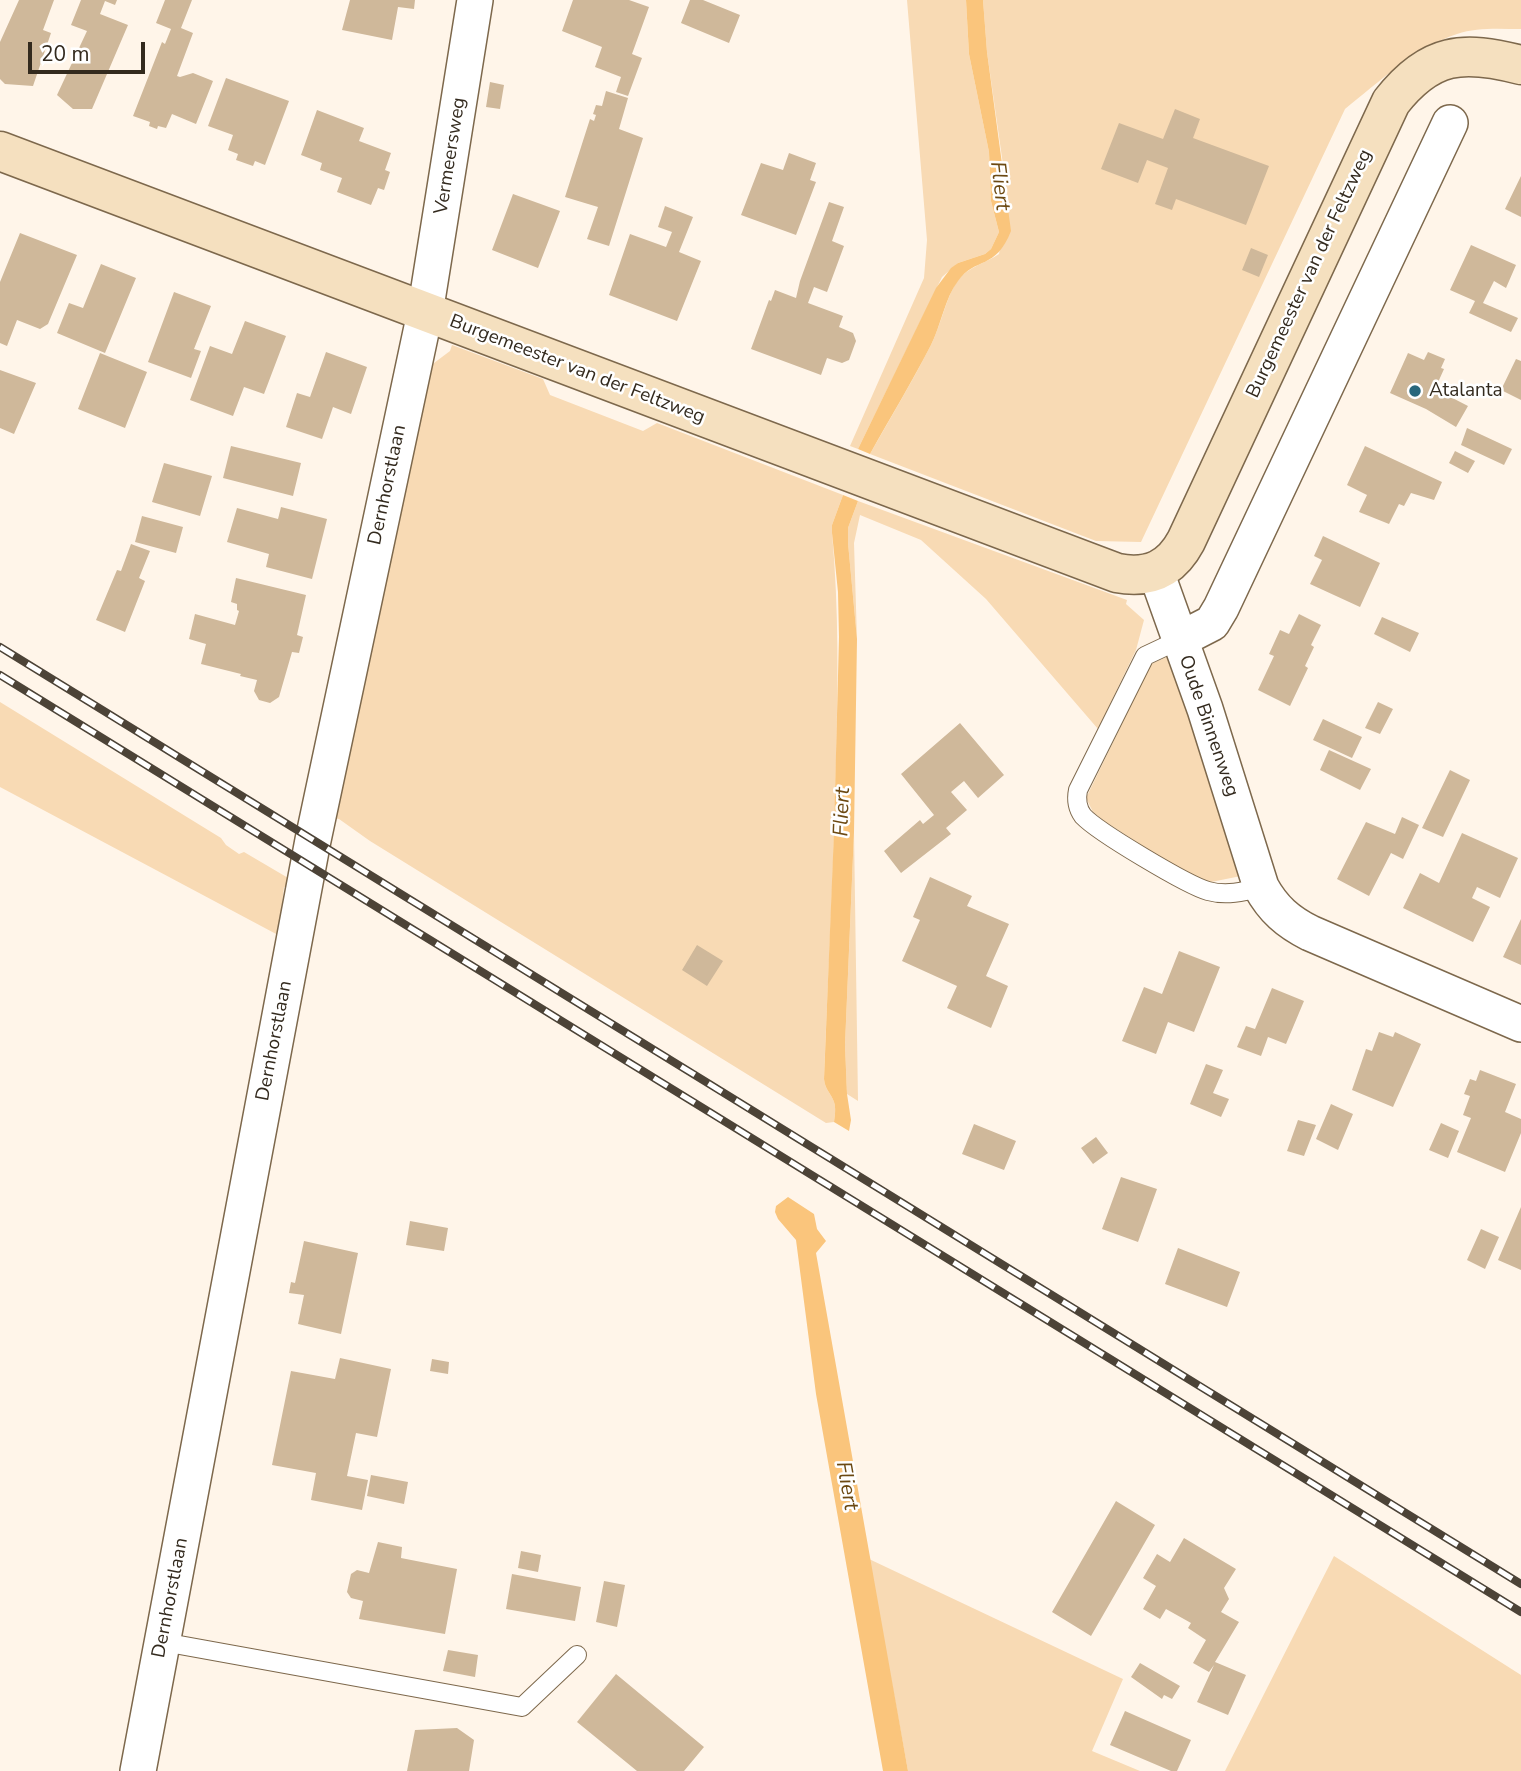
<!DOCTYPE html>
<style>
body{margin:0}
#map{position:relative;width:1521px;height:1771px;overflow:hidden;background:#fff5e9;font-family:"Nunito Sans",sans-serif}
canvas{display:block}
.scale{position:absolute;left:28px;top:42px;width:117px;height:32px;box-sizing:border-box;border:4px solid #332a1e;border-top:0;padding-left:9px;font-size:21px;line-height:24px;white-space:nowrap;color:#332a1e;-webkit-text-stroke:5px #fff;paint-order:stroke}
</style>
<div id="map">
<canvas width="1521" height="1771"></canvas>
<div class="scale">20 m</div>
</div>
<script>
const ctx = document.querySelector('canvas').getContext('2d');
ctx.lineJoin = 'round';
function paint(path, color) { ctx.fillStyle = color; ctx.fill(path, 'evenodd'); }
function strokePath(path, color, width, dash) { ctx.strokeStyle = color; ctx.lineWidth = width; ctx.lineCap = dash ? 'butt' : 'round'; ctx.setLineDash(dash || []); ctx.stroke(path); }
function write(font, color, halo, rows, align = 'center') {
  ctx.font = font + ' "Nunito Sans",sans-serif'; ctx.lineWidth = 5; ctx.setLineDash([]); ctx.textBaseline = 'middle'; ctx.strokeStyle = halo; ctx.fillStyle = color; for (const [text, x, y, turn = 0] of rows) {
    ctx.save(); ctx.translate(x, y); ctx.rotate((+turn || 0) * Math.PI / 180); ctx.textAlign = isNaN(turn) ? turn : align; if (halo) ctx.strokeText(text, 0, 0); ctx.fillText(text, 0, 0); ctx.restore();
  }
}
const green = new Path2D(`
 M907,0h59l3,54 20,98 2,49 8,31 -8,17 -6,5 -27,9 -16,14 -84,172 -8,-3 74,-168 3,-38z
 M983,0h538v29c-21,0 -44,-2 -64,5 -42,14 -78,48 -112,75l-204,433 -45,-1 -226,-87c21,-37 42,-72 61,-109 10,-20 15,-48 27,-65 10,-13 28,-17 41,-26l9,-54 -21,-148z
 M452,345l91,34 7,16 93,36 14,-8 186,72 -11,30v8c7,77 6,152 4,228 -2,106 -8,212 -12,318 1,11 7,14 10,23 2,6 1,13 0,20l-8,1 -456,-282 -31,-22 -10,-1 97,-449 24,-18z
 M858,501l269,99 -1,4 18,16 -8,30 -38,79 -112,-130 -65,-59 -61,-25 -6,28 3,96 -9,-96v-15z
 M1169,656l22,56 50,164 -35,7 -23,-11 -79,-51 -11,-9 -7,-14 65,-134z
 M0,702l221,136 5,7 13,9 5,-2 51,30v4l-11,1 -6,48 -278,-148z
 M854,832l4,269 -11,-7 -2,-49z
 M1334,1556l187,119v96h-296z
 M869,1559l254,120 -31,72 48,20h-232z`);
const water = new Path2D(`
 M966,0h17l4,52 24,179c-15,39 -36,26 -53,50 -13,17 -17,44 -27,64 -19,37 -41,73 -61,109l-12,-5 78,-161 15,-20 7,-5 27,-9 6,-5 8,-17 -8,-31 -2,-49 -20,-98z
 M843,495l15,6 -10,27v15l9,96 -3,193 -9,213 2,49 4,26 -2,11 -15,-9c1,-7 2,-14 0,-20 -3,-9 -9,-12 -10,-23l10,-248 5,-194 -1,-45 -6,-59v-8z
 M788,1197l26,17 3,15 9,12 -10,12 92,518h-25l-67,-377 -20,-154 -18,-21 -3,-7 1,-6z`);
const building = new Path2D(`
 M19,0h35l-11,30 8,3 -18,53 -28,-2 -5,-5v-37z
 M81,0h36l-2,5 -10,-4 -5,13 28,11 -36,84h-19l-16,-14 30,-64 -16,-6z
 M165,0h27l-11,28 12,5 -16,43 3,1 13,-4 20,8 -17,43 -24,-10 -6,14 -8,-2 -1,3 -8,-3 1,-4 -17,-6 29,-74 3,2 6,-15 -15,-6z
 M350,0h65l-1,9 -16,-2 -6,33 -50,-10z
 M573,0h56l20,7 -17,47 10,4 -14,38 -12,-4 5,-15 -26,-10 7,-20 -40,-16z
 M690,0h13l37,15 -11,28 -48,-20z
 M226,78l63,23 -24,64 -10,-4 -2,5 -17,-6 2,-6 -10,-4 5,-15 -25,-9z
 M490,82l14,3 -4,24 -14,-2z
 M606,91l22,7 -9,31 24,9 -34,108 -22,-7 11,-32 -33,-10 25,-78 4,2 2,-6 -3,-1 3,-9 6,1z
 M1175,109l25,10 -7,19 76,28 -23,59 -70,-26 -4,11 -17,-6 13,-36 -21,-8 -9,23 -37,-14 18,-46 44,16z
 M317,110l47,18 -5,13 32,12 -6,17 5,2 -6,18 -6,-2 -7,17 -34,-13 5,-14 -22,-8 2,-7 -21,-8z
 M789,153l27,10 -6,17 6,2 -20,53 -55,-20 20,-52 22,7z
 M1521,176v41l-16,-8z
 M513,194l47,17 -22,57 -46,-18z
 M829,202l15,5 -12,34 12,5 -17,46 -13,-5 -6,16 35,13 -4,11 14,6 3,8 -7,19 -7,3 -15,-5 -6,17 -70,-26 18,-49 2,1 4,-11 21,8 4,-17z
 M665,206l28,11 -14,35 22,9 -24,60 -68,-26 21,-61 36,13 6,-15 -14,-5z
 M20,233l57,22 -29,69 -8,5 -23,-9 -10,26 -7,-3v-61z
 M1471,245l45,20 -10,23 -12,-7 -11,22 35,15 -7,14 -42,-19 6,-12 -25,-11z
 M1251,248l17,7 -9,22 -17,-7z
 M101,264l35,14 -31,75 -48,-20 12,-30 14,5z
 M174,292l37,14 -17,43 7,2 -10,27 -43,-16z
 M245,321l41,15 -22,58 -20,-7 -11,29 -43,-16 20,-54 22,8z
 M326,352l41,15 -16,47 -18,-7 -11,32 -36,-12 11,-34 13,4z
 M1428,352l17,7 -4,9 3,1 -9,20 33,17 -12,21 -30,-18 -36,-16 18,-40 16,7z
 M100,353l47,19 -22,56 -47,-19z
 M1516,359l5,2v39l-20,-10z
 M0,370l36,13 -22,51 -14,-6z
 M1467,428l45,21 -8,16 -43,-20z
 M231,446l70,17 -8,33 -70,-18z
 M1365,446l77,36 -8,18 -23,-7 -7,13 -5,-2 -10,20 -30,-12 8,-17 -20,-10z
 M1455,451l20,10 -7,12 -19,-10z
 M164,463l48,13 -12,40 -48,-14z
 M281,507l46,12 -15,60 -46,-12 3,-13 -42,-12 10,-34 41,11z
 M142,516l41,11 -7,26 -41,-11z
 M1323,536l57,27 -20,44 -50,-23 12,-24 -8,-4z
 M131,544l19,7 -11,27 6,3 -20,51 -29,-12 21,-50 4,1z
 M236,578l70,17 -9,40 6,2 -4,16 -7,-1 -13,45 -9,6 -11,-3 -5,-9 3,-11 -17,-4 1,-2 -40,-10 5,-20 -17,-5 6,-25 40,11 4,-14 -2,-1v-6l-6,-2z
 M1299,614l22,11 -10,20 3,2 -9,19 3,2 -18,38 -32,-16 16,-34 -5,-2 11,-24 9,4z
 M1382,617l37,16 -9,19 -36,-18z
 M1378,702l15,7 -13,25 -15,-6z
 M1323,719l39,18 -10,21 -39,-18z
 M960,723l44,52 -26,23 -14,-17 -13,11 16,18 -21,18 5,6 -50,39 -17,-22 36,-31 3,4 11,-9 -33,-41z
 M1329,750l42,19 -11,21 -40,-20z
 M1450,770l20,10 -27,57 -21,-9z
 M1402,817l17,8 -16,34 -12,-6 -22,43 -32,-17 29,-57 29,12z
 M1462,833l56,25 -18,40 -23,-11 -5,11 18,9 -17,35 -70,-34 17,-35 19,10z
 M930,877l42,19 -5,10 42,18 -23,52 22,10 -17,42 -44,-20 10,-22 -55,-25 18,-41 -7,-3z
 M1521,919v46l-18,-8z
 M697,945l26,16 -16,25 -25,-16z
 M1179,951l41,16 -26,65 -26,-10 -12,32 -34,-13 22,-54 18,7z
 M1272,988l32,13 -18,43 -18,-7 -7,19 -24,-9 9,-21 9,3z
 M1379,1032l14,5 2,-5 26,12 -28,63 -41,-17 14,-41 6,2z
 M1206,1064l17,6 -10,23 16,6 -8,18 -31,-13z
 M1480,1070l36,14 -11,28 16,7v14l-16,39 -48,-20 14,-34 -8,-3 7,-19 -6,-2 6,-15 6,2z
 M1331,1104l22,10 -15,36 -22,-11z
 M1298,1120l18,5 -12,31 -17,-5z
 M1441,1123l18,8 -11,27 -19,-8z
 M974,1124l42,17 -12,29 -42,-16z
 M1096,1137l12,16 -15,11 -12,-16z
 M1121,1177l36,12 -19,53 -36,-13z
 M1521,1207v63l-23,-10z
 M410,1221l38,7 -4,23 -38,-6z
 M1481,1229l18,8 -14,32 -18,-9z
 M304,1241l54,12 -17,81 -43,-10 6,-29 -15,-2 2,-11 4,1z
 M1178,1248l62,24 -13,35 -62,-23z
 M340,1358l51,11 -14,68 -21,-4 -9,43 21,4 -6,30 -51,-10 5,-27 -44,-8 19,-94 44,8z
 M432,1359l17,3 -1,12 -18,-3z
 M371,1475l37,7 -4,22 -37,-8z
 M1116,1501l39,24 -64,111 -39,-24z
 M1184,1538l52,31 -12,19 5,11 -8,13 18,10 -24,40 31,13 -18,40 -31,-13 17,-37 -5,7 -16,-9 13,-23 -18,-12 3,-5 -25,-14 -6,10 -17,-10 13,-23 -13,-8 14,-24 13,8z
 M378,1542l24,5 -1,11 56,11 -12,65 -86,-15 4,-18 -12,-3 -4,-6 4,-18 6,-4 12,3z
 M521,1551l20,4 -3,17 -20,-4z
 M512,1574l69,13 -6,34 -69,-12z
 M604,1581l21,4 -8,42 -21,-5z
 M448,1650l30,5 -3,22 -32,-6z
 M1140,1663l40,23 -8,13 -8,-4 -2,4 -31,-22z
 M616,1674l88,73 -20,24h-47l-60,-49z
 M1125,1711l66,29 -14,31h-6l-61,-26z
 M457,1728l17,12 -5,31h-62l8,-41z`);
const lane = new Path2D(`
 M1179,640l-34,16 -67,134c-2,10 -1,18 5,26 15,16 104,69 125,75 18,5 35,1 53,-4
 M163,1642l359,65 55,-52`);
const street = new Path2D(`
 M1156,572l49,137 56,178c12,22 27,35 49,46l211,91
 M1179,640l33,-17 9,-15 229,-485
 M138,1771l175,-931 112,-527 50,-313`);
const secondary = new Path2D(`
 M0,151l1117,422c32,6 54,-4 69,-32l205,-439c39,-50 72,-52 130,-37`);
const rail = new Path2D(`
 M0,647l1521,937
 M0,675l1521,937`);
const markers = [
 [1415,391,7,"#28677c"]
];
const streetNames = [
 ["Vermeersweg",451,156,-81],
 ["Burgemeester van der Feltzweg",1310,274,-65],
 ["Burgemeester van der Feltzweg",577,370,21],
 ["Dernhorstlaan",388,485,-78],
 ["Oude Binnenweg",1208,726,71],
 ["Dernhorstlaan",275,1041,-79],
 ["Dernhorstlaan",171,1598,-79]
];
const poiNames = [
 ["Atalanta",1429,391]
];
const waterNames = [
 ["Fliert",999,186,83],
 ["Fliert",843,812,-88],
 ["Fliert",846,1486,80]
];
paint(green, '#f8dab4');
paint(water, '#fac57c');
paint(building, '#cfb89a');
strokePath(lane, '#7d684c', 20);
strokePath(street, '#7d684c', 38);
strokePath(secondary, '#7d684c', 41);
strokePath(lane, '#fff', 18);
strokePath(street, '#fff', 35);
strokePath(secondary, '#f5e0bf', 38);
strokePath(rail, '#4c4337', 8);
strokePath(rail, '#fff', 5, [16]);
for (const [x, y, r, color] of markers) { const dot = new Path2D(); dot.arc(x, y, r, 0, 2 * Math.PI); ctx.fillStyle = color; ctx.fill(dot); strokePath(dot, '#fff', 2.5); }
write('19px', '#332a1e', '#fff', streetNames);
write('19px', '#332a1e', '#fff', poiNames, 'left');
write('italic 21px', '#6c4912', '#fff', waterNames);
</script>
